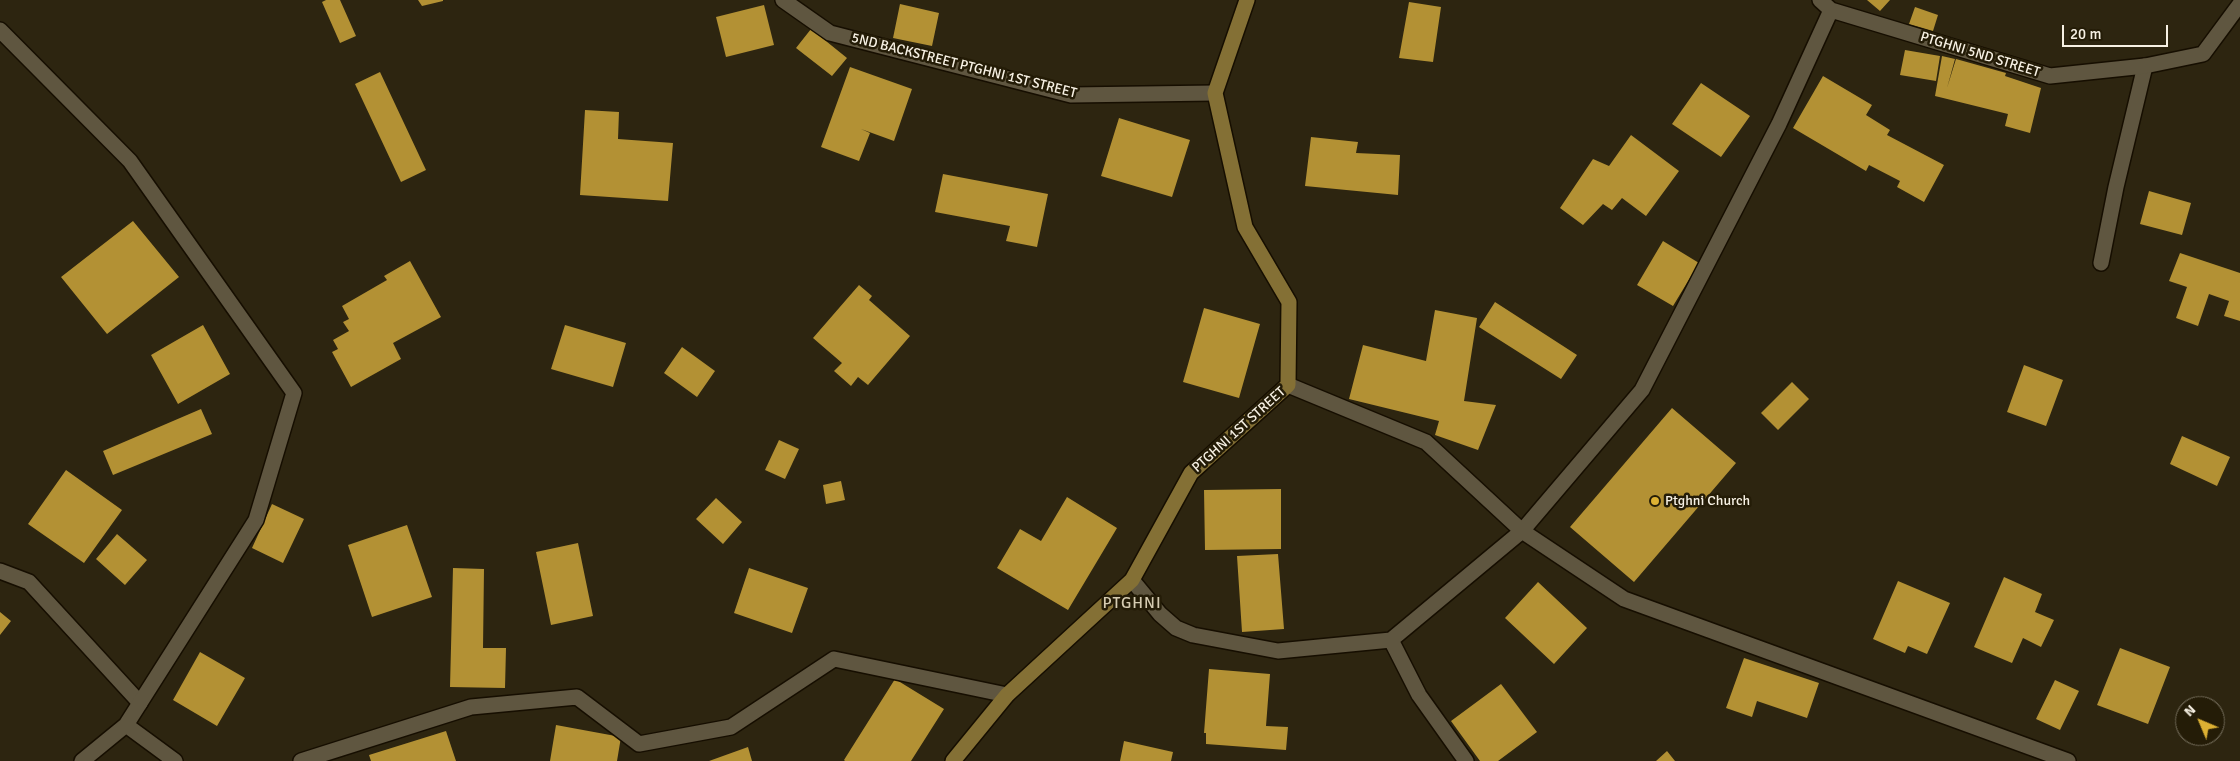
<!DOCTYPE html>
<style>
body{margin:0}
#map{position:relative;width:2240px;height:761px;overflow:hidden;background:#2d2510;font-family:Signika,sans-serif}
canvas{display:block}
.north{position:absolute;left:2175px;top:696px;width:50px;height:50px;box-sizing:border-box;background:#241c07;border:1px solid #78715f;border-radius:50%;rotate:315deg;font-size:14px;font-weight:700;line-height:20px;text-align:center;color:#f7f1e4}
.north::after{content:'';display:block;margin:auto;width:18px;height:22px;background:#ddb133;clip-path:polygon(50% 0,100% 100%,50% 72%,0 100%)}
.scale{position:absolute;left:2062px;top:25px;width:106px;height:22px;box-sizing:border-box;border:2px solid #f7f1e4;border-top:0;padding-left:6px;font-size:15px;line-height:18px;white-space:nowrap;color:#f7f1e4;-webkit-text-stroke:4px #241c07;paint-order:stroke}
</style>
<div id="map">
<canvas width="2240" height="761"></canvas>
<div class="north">N</div>
<div class="scale">20 m</div>
</div>
<script>
const ctx = document.querySelector('canvas').getContext('2d');
ctx.lineJoin = 'round';
function paint(path, color) { ctx.fillStyle = color; ctx.fill(path, 'evenodd'); }
function strokePath(path, color, width, dash) { ctx.strokeStyle = color; ctx.lineWidth = width; ctx.lineCap = dash ? 'butt' : 'round'; ctx.setLineDash(dash || []); ctx.stroke(path); }
function write(font, color, halo, rows, align = 'center') {
  ctx.font = font + ' Signika,sans-serif'; ctx.lineWidth = 5; ctx.setLineDash([]); ctx.textBaseline = 'middle'; ctx.strokeStyle = halo; ctx.fillStyle = color; for (const [text, x, y, turn = 0] of rows) {
    ctx.save(); ctx.translate(x, y); ctx.rotate((+turn || 0) * Math.PI / 180); ctx.textAlign = isNaN(turn) ? turn : align; if (halo) ctx.strokeText(text, 0, 0); ctx.fillText(text, 0, 0); ctx.restore();
  }
}
const building = new Path2D(`
 M326,0h14l16,36 -16,7 -18,-41z
 M418,0h25v1l-21,5z
 M1867,0h23l-10,11z
 M1409,2l32,5 -8,55 -34,-4z
 M900,4l39,9 -7,33 -39,-8z
 M764,5l10,40 -48,12 -10,-40z
 M1915,7l23,8 -5,16 -24,-7z
 M811,29l36,29 -15,18 -36,-28z
 M1905,50l35,6 -4,25 -36,-6z
 M1942,56l13,3 -8,29 9,-29 50,14 -1,3 36,12 -11,45 -25,-7 3,-12 -73,-18z
 M850,67l62,22 -18,52 -33,-12 9,4 -11,28 -38,-14z
 M380,72l46,98 -25,12 -46,-98z
 M1823,76l49,29 -6,10 24,15 -3,5 57,30 -20,37 -27,-15 3,-6 -31,-16 -3,6 -73,-43z
 M1701,83l49,33 -29,41 -49,-33z
 M585,110l34,2 -1,27 55,4 -5,58 -88,-6z
 M1119,118l71,22 -18,57 -71,-21z
 M1631,135l48,36 -33,45 -24,-18 -10,12 -9,-6 -20,21 -23,-17 33,-49 16,7z
 M1311,137l47,5 -2,11 44,2 -2,40 -93,-9z
 M943,174l105,20 -11,53 -31,-6 4,-15 -75,-14z
 M2149,191l42,12 -9,32 -42,-11z
 M133,221l46,56 -72,57 -46,-57z
 M1663,241l36,22 -26,43 -36,-21z
 M2180,253l60,20v48l-16,-5 5,-15 -20,-7 -11,32 -22,-8 11,-31 -18,-6z
 M410,261l31,56 -48,26 8,16 -50,28 -19,-35 6,-3 -5,-9 16,-9 -6,-9 6,-3 -7,-13 45,-26 -3,-4z
 M859,285l13,11 -3,4 41,36 -42,49 -10,-8 -7,9 -17,-15 8,-8 -29,-25z
 M1495,302l82,53 -16,24 -82,-52z
 M1204,308l56,16 -21,74 -56,-16z
 M1435,310l42,8 -13,83 32,4 -18,45 -43,-15 4,-14 -90,-22 14,-54 63,16z
 M203,325l27,49 -52,30 -27,-49z
 M565,325l61,18 -13,44 -62,-18z
 M682,347l33,24 -18,26 -33,-24z
 M2024,365l39,15 -17,46 -39,-14z
 M1792,382l17,17 -31,31 -17,-17z
 M1672,408l64,55 -102,119 -64,-55z
 M201,409l11,25 -99,41 -10,-24z
 M2182,436l48,21 -13,29 -47,-22z
 M779,440l20,9 -14,30 -20,-9z
 M66,470l56,40 -38,53 -56,-39z
 M841,481l4,19 -19,4 -3,-19z
 M1281,489v60l-76,1 -1,-60z
 M1067,497l50,31 -49,82 -71,-42 23,-39 21,12z
 M716,498l26,24 -19,22 -27,-25z
 M272,504l32,15 -21,44 -31,-15z
 M407,525l25,72 -60,20 -24,-72z
 M117,534l30,26 -22,25 -29,-26z
 M578,543l15,73 -42,9 -15,-73z
 M1278,554l6,75 -42,3 -5,-76z
 M453,568l31,1 -1,79h23l-1,40 -55,-1z
 M749,568l59,20 -16,45 -58,-20z
 M2004,577l38,17 -7,18 19,8 -13,27 -18,-9 -11,25 -38,-16z
 M1898,581l52,22 -23,51 -19,-8 -3,7 -32,-14z
 M1538,582l49,46 -33,36 -49,-46z
 M0,612l11,9 -11,14z
 M2120,648l50,19 -22,57 -51,-19z
 M200,652l45,26 -28,48 -44,-26z
 M1744,658l75,25 -12,35 -50,-17 -5,16 -26,-9z
 M1209,669l61,5 -4,52 22,1 -2,23 -80,-6v-11h-2z
 M895,679l49,30 -33,52h-66l-1,-1z
 M2055,680l24,11 -19,39 -24,-11z
 M1501,684l36,48 -39,29h-18l-29,-40z
 M556,725l65,12 -4,24h-67z
 M446,731l10,30h-85l-2,-6z
 M1124,741l49,11 -2,9h-51z
 M748,747l4,14h-43z
 M1667,751l8,10h-19z`);
const lane = new Path2D(`
 M2101,263l15,-76 29,-121
 M0,571l29,11 111,121`);
const street = new Path2D(`
 M783,0l47,33 241,62 144,-2
 M1820,0l11,10 219,66 95,-10 58,-12 37,-50
 M0,30l130,131 164,232 -38,127 -130,205 -44,36
 M1288,385l138,57 96,89 102,68 444,162
 M1132,580l28,34 16,14 17,7 85,16 113,-11 131,-109 120,-141 137,-266 52,-114
 M1391,640l28,55 47,66
 M126,725l49,36
 M301,761l170,-54 106,-10 62,47 92,-17 103,-68 173,36`);
const secondary = new Path2D(`
 M953,761l54,-66 125,-115 59,-107 97,-88 1,-83 -44,-75 -30,-134 32,-93`);
const markers = [
 [1655,501,5,"#ddb133"]
];
const streetNames = [
 ["PTGHNI 5ND STREET",1980,55,17],
 ["5ND BACKSTREET PTGHNI 1ST STREET",964,66,14],
 ["PTGHNI 1ST STREET",1239,430,-42]
];
const poiNames = [
 ["Ptghni Church",1665,501]
];
const quarterNames = [
 ["PTGHNI",1132,604]
];
paint(building, '#b39134');
strokePath(lane, '#160e00', 18);
strokePath(street, '#160e00', 18);
strokePath(secondary, '#160e00', 18);
strokePath(lane, '#5f5640', 15);
strokePath(street, '#5f5640', 15);
strokePath(secondary, '#847035', 15);
for (const [x, y, r, color] of markers) { const dot = new Path2D(); dot.arc(x, y, r, 0, 2 * Math.PI); ctx.fillStyle = color; ctx.fill(dot); strokePath(dot, '#241c07', 2); }
write('14px', '#f7f1e4', '#241c07', streetNames);
write('14px', '#f7f1e4', '#241c07', poiNames, 'left');
ctx.letterSpacing = '1px';
write('16px', '#d6ccb2', '#241c07', quarterNames);
ctx.letterSpacing = '0px';
</script>
